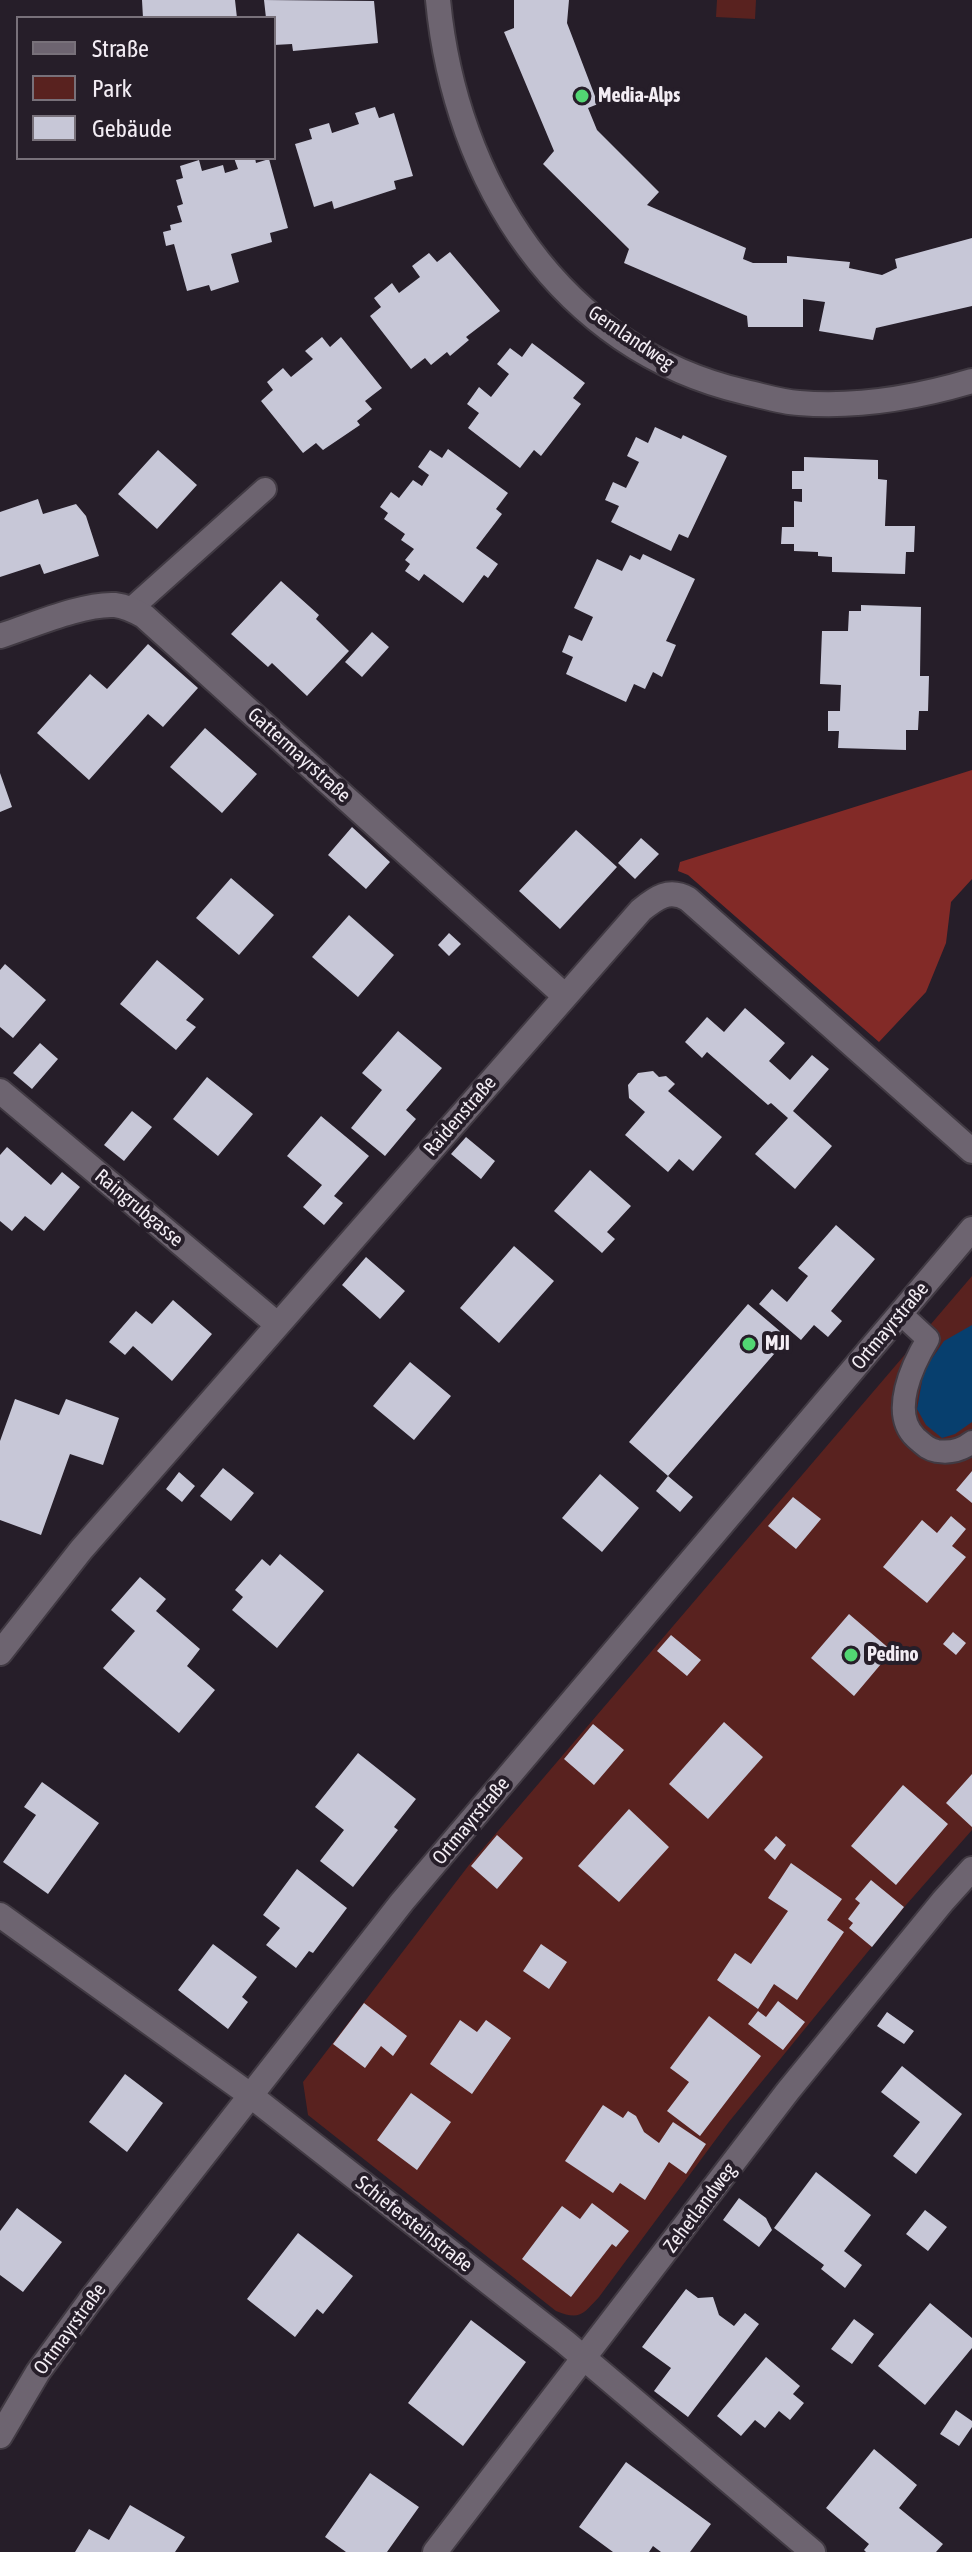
<!DOCTYPE html>
<meta charset="utf-8">
<style>
body{margin:0}
#map{position:relative;width:972px;height:2552px;overflow:hidden;background:#261e29;font-family:"Asap Condensed",sans-serif}
canvas{display:block}
.legend{position:absolute;left:16px;top:16px;width:260px;height:144px;box-sizing:border-box;background:#261e29;border:2px solid #78717a;margin:0;padding:10px 14px;list-style:none;font-size:24px;color:#f3edf4}
.legend li{display:flex;align-items:center;gap:16px;height:40px}
.legend b{width:40px;border:2px solid #78717a}
</style>
<div id="map">
<canvas width="972" height="2552"></canvas>
<ul class="legend">
<li><b style="height:10px;background:#6d6470"></b>Straße</li>
<li><b style="height:22px;background:#59221f"></b>Park</li>
<li><b style="height:22px;background:#c7c7d7"></b>Gebäude</li>
</ul>
</div>
<script>
const ctx = document.querySelector('canvas').getContext('2d');
ctx.lineJoin = 'round';
function paint(path, color) { ctx.fillStyle = color; ctx.fill(path, 'evenodd'); }
function strokePath(path, color, width, dash) { ctx.strokeStyle = color; ctx.lineWidth = width; ctx.lineCap = dash ? 'butt' : 'round'; ctx.setLineDash(dash || []); ctx.stroke(path); }
function write(font, color, halo, rows, align = 'center') {
  ctx.font = font + ' "Asap Condensed",sans-serif'; ctx.lineWidth = 8; ctx.setLineDash([]); ctx.textBaseline = 'middle'; ctx.strokeStyle = halo; ctx.fillStyle = color; for (const [text, x, y, turn = 0] of rows) {
    ctx.save(); ctx.translate(x, y); ctx.rotate((+turn || 0) * Math.PI / 180); ctx.textAlign = isNaN(turn) ? turn : align; if (halo) ctx.strokeText(text, 0, 0); ctx.fillText(text, 0, 0); ctx.restore();
  }
}
const green = new Path2D(`
 M717,0h39l-1,19 -39,-2z
 M972,1276v554l-66,75 -178,218 -129,174c-16,17 -19,24 -43,14l-248,-196 -5,-33 166,-217z`);
const forest = new Path2D(`
 M972,770v109l-21,23 -5,41 -20,49 -47,50 -191,-167 -10,-4 2,-9z`);
const water = new Path2D(`
 M972,1325v97l-17,12 -13,4 -16,-13 -9,-16 7,-39 20,-29z`);
const building = new Path2D(`
 M142,0h93l2,18h-94z
 M264,0l110,1 4,42 -85,8 -1,-7 -18,1v-27h-8z
 M514,0h55l-2,23 31,81 -10,4 9,22 62,62 -12,13 99,43 -3,11 10,4h34v-7l63,6 -1,6 33,7 15,-7 -2,-9 77,-21v68l-96,22 -3,12 -54,-9 6,-29 -22,-3v28h-55l-1,-11 -123,-53 5,-14 -86,-85 11,-13 -50,-119 10,-4z
 M375,107l4,11 15,-5 19,63 -19,5 2,8 -62,20 -2,-8 -18,6 -19,-63 17,-5 -3,-10 20,-6 3,10 27,-9 -4,-11z
 M234,158h21l1,5 13,-4 19,69 -18,5 2,9 -41,12 8,28 -28,9 -2,-6 -22,6 -13,-47 -8,2 -3,-14 8,-2 -1,-5 12,-3 -5,-16 6,-2 -7,-24 7,-2 -3,-12 19,-6 3,11 21,-6 2,8 13,-4z
 M450,252l50,59 -34,26 3,3 -19,16 -3,-4 -16,13 -6,-7 -14,11 -41,-53 11,-9 -7,-9 18,-15 7,10 21,-16 -8,-11 17,-13 8,9z
 M322,337l8,10 11,-10 41,51 -17,13 7,8 -15,12 3,4 -37,25 -7,-7 -13,10 -42,-52 12,-11 -6,-8 16,-14 8,9 22,-18 -8,-8z
 M532,343l53,40 -12,15 8,6 -40,52 -7,-6 -14,18 -52,-40 11,-15 -12,-9 12,-17 12,10 18,-23 -12,-10 13,-16 12,9z
 M655,427l26,12 2,-4 44,21 -39,82 -9,-4 -8,17 -60,-29 8,-16 -14,-6 8,-18 13,6 13,-26 -12,-6 9,-19 12,6z
 M448,449l60,44 -12,16 6,5 -26,34 22,16 -10,14 -4,-3 -21,28 -39,-29 -5,7 -14,-10 5,-7 -5,-4 9,-11 -13,-9 4,-6 -21,-15 4,-6 -8,-6 11,-15 8,6 14,-18 9,6 7,-11 -11,-8 12,-17 12,8z
 M158,450l39,35 -40,44 -39,-35z
 M804,457l74,3v19l9,1 -2,46h30l-1,26h-8l-1,22 -73,-2v-15l-14,-1v-4l-24,-1v-7h-13l1,-17h12v-26l8,1v-13h-10v-18h12z
 M38,499l5,15 33,-10 10,12 13,40 -55,18 -4,-10 -40,13v-65z
 M643,554l52,25 -29,62 10,4 -14,32 -9,-5 -8,17 -11,-5 -8,18 -60,-28 7,-17 -11,-5 7,-17 13,6 11,-24 -19,-9 23,-49 25,12 8,-16 10,5z
 M281,581l38,34 -3,4 33,32 -42,45 -35,-33 -4,4 -37,-33z
 M861,605l60,2 -1,69h9l-1,35h-9l-1,19h-12v20l-68,-2 1,-17h-11v-20h12l1,-26 -21,-1 2,-53h26l1,-20h12z
 M372,632l17,15 -27,30 -17,-15z
 M148,644l50,44 -35,39 -15,-13 -59,66 -52,-47 53,-59 17,15z
 M205,728l52,46 -35,39 -52,-46z
 M0,773l12,34 -12,5z
 M352,827l38,35 -24,27 -38,-34z
 M576,830l41,37 -57,62 -41,-38z
 M641,838l18,16 -24,25 -17,-16z
 M231,878l43,37 -35,40 -43,-37z
 M349,915l45,40 -36,42 -46,-40z
 M449,933l12,11 -12,12 -11,-11z
 M157,960l47,39 -18,21 10,7 -20,23 -56,-46z
 M5,964l41,36 -33,38 -13,-11v-57z
 M745,1008l40,35 -16,18 21,19 22,-25 17,14 -36,42 39,35 -37,43 -40,-35 33,-36 -17,-15 -3,2 -61,-53 -5,6 -17,-16 22,-25 17,15z
 M398,1031l44,37 -36,42 10,9 -31,37 -34,-28 31,-38 -20,-17z
 M40,1043l18,16 -26,30 -19,-16z
 M653,1071l6,6 7,-1 9,8 -7,7 54,46 -29,34 -14,-12 -11,13 -43,-37 20,-23 -16,-14 -1,-13 10,-12z
 M207,1077l46,37 -35,42 -45,-37z
 M132,1111l20,16 -28,34 -20,-16z
 M321,1116l48,40 -35,40 9,7 -19,22 -21,-18 19,-22 -35,-29z
 M466,1137l29,24 -14,18 -30,-25z
 M7,1147l44,38 11,-13 18,15 -36,44 -19,-15 -13,15 -12,-10v-66z
 M590,1170l41,36 -24,26 8,7 -13,14 -48,-42z
 M836,1225l39,34 -44,52 11,10 -14,16 -14,-12 -13,15 -42,-36 13,-15 15,13 21,-26 -10,-8z
 M514,1246l40,35 -55,62 -39,-35z
 M366,1257l39,34 -25,28 -38,-34z
 M173,1300l39,34 -40,47 -39,-35 -8,9 -16,-13 27,-31 16,13z
 M748,1304l40,34 -120,138 -39,-34z
 M410,1362l41,34 -37,44 -41,-34z
 M15,1399l44,16 7,-16 53,19 -16,47 -33,-11 -29,81 -41,-15v-79z
 M223,1468l31,25 -23,28 -31,-25z
 M972,1471v32l-16,-13z
 M179,1472l16,14 -13,16 -16,-13z
 M600,1474l39,34 -37,44 -40,-34z
 M668,1476l25,21 -13,15 -24,-21z
 M793,1497l28,22 -25,30 -28,-23z
 M951,1516l15,13 -14,17 14,11 -39,46 -44,-36 39,-47 15,13z
 M280,1554l44,37 -47,57 -45,-38 11,-13 -8,-7 27,-31 8,7z
 M140,1577l26,22 -10,12 44,38 -13,17 28,24 -36,43 -76,-65 32,-37 -24,-21z
 M849,1614l43,37 -38,45 -43,-38z
 M953,1632l13,11 -10,12 -13,-11z
 M671,1635l30,25 -14,16 -30,-25z
 M724,1722l39,35 -55,62 -39,-35z
 M593,1724l31,26 -30,35 -30,-26z
 M358,1753l58,46 -22,28 4,3 -45,57 -33,-26 24,-31 -29,-23z
 M972,1774v53l-26,-24z
 M42,1782l57,41 -51,71 -45,-32 33,-47 -12,-8z
 M903,1785l45,39 -52,61 -45,-39z
 M629,1809l40,38 -50,55 -41,-36z
 M497,1835l26,23 -26,31 -26,-23z
 M776,1836l10,9 -11,15 -11,-10z
 M791,1863l51,36 -15,21 17,12 -47,68 -23,-16 -16,25 -41,-29 18,-27 16,11 37,-53 -20,-13z
 M297,1869l50,39 -34,45 -4,-2 -13,17 -30,-23 14,-17 -17,-13z
 M871,1880l33,27 -32,40 -23,-19 4,-5 -5,-4 12,-16 -5,-4z
 M213,1944l44,33 -15,20 6,5 -20,27 -50,-39z
 M541,1944l26,18 -18,27 -26,-18z
 M778,2001l27,21 -22,28 -35,-26 10,-13 8,6z
 M364,2003l43,33 -14,20 -12,-10 -16,22 -32,-24z
 M887,2012l27,19 -10,13 -27,-18z
 M709,2016l52,40 -61,80 -33,-25 22,-29 -19,-14z
 M460,2020l17,12 9,-12 25,18 -39,56 -42,-30z
 M902,2066l60,48 -46,60 -23,-18 27,-34 -39,-30z
 M125,2074l38,29 -36,49 -38,-30z
 M411,2093l40,29 -34,48 -40,-30z
 M603,2105l20,13 5,-7 8,5 8,16 15,11 14,-21 33,22 -20,30 -17,-12 -24,38 -25,-17 -7,10 -48,-32z
 M816,2172l55,43 -27,36 18,14 -17,23 -24,-19 3,-4 -50,-37z
 M739,2198l27,20 6,12 -13,17 -36,-27z
 M592,2203l37,28 -13,16 -4,-3 -41,53 -49,-38 40,-53 18,13z
 M17,2208l45,34 -39,50 -23,-17v-44z
 M925,2210l22,17 -19,24 -22,-17z
 M298,2233l55,43 -30,38 -6,-5 -22,28 -48,-38z
 M686,2289l12,9 15,-1 6,18 15,11 11,-13 14,11 -71,93 -34,-26 17,-23 -29,-21z
 M930,2303l42,35v10l-47,57 -47,-39z
 M854,2319l20,15 -22,30 -21,-15z
 M471,2320l55,42 -63,84 -55,-43z
 M766,2357l34,29 -7,8 11,9 -14,17 -11,-9 -14,17 -10,-8 -14,16 -24,-20z
 M956,2410l16,11v6l-13,19 -19,-12z
 M874,2449l43,36 -18,23 44,36 -7,8h-70l-2,-2 5,-6 -43,-36z
 M626,2462l85,62 -21,28h-29l-8,-6 -4,6h-36l-34,-25z
 M370,2473l49,34 -32,45h-41l-21,-15z
 M130,2505l55,32 -10,15h-100l14,-23 20,11z`);
const lane = new Path2D(`
 M131,609l134,-120
 M901,1314l27,25c-15,25 -39,74 -12,99 7,6 11,11 21,13 13,2 25,-1 35,-9`);
const street = new Path2D(`
 M438,0c17,181 122,349 307,392 18,4 36,10 54,11 59,5 116,-5 173,-22
 M0,636c31,-10 84,-33 115,-31 11,1 20,6 29,11l421,380
 M0,1091l278,234
 M0,1653l81,-103 560,-640c15,-12 28,-22 47,-11l284,252
 M0,1915l250,180 315,247 248,210
 M0,2436l38,-64 51,-70 313,-400 570,-673
 M435,2552l353,-461 155,-190 29,-32`);
const markers = [
 [582,96,8,"#52d673"],
 [749,1344,8,"#52d673"],
 [851,1655,8,"#52d673"]
];
const poiNames = [
 ["Media-Alps",598,96],
 ["MJI",765,1344],
 ["Pedino",867,1655]
];
const streetNames = [
 ["Gernlandweg",631,338,34],
 ["Gattermayrstraße",299,755,42],
 ["Raidenstraße",460,1116,-49],
 ["Raingrubgasse",139,1208,40],
 ["Ortmayrstraße",890,1326,-50],
 ["Ortmayrstraße",471,1821,-50],
 ["Zehetlandweg",700,2208,-53],
 ["Schiefersteinstraße",414,2224,38],
 ["Ortmayrstraße",70,2329,-54]
];
paint(green, '#59221f');
paint(forest, '#822a27');
paint(water, '#073f6e');
paint(building, '#c7c7d7');
strokePath(lane, '#413a43', 26);
strokePath(street, '#413a43', 28);
strokePath(lane, '#6d6470', 22);
strokePath(street, '#6d6470', 24);
for (const [x, y, r, color] of markers) { const dot = new Path2D(); dot.arc(x, y, r, 0, 2 * Math.PI); ctx.fillStyle = color; ctx.fill(dot); strokePath(dot, '#261e29', 3); }
write('bold 20px', '#f3edf4', '#261e29', poiNames, 'left');
write('20px', '#f3edf4', '#261e29', streetNames);
</script>
